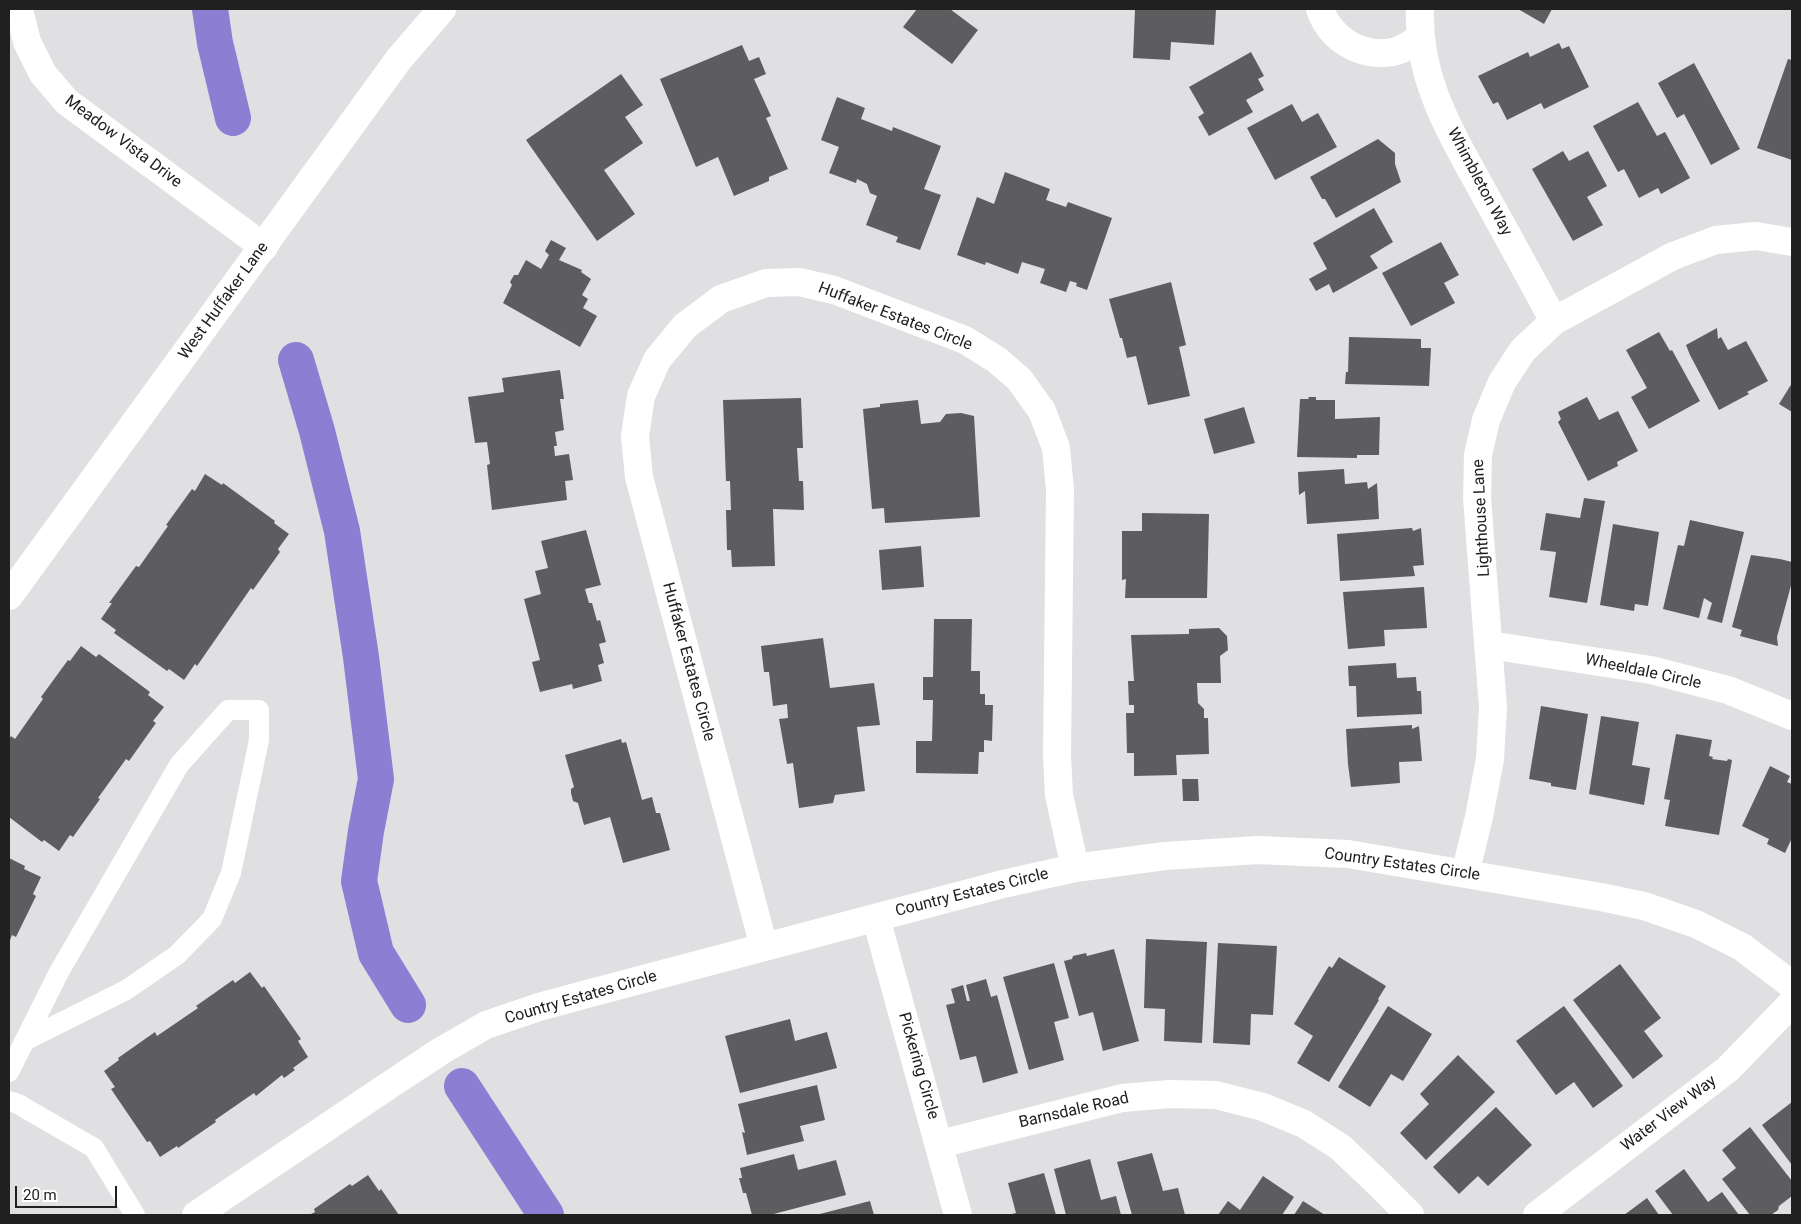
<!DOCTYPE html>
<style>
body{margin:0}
#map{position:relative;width:1801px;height:1224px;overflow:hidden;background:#e0e0e3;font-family:Roboto,sans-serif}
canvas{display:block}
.frame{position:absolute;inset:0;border:10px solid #202021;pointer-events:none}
.scale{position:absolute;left:15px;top:1186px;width:102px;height:22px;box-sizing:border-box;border:2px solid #202021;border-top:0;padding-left:6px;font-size:15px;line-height:18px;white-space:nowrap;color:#202021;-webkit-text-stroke:4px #fff;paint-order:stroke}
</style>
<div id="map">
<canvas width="1801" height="1224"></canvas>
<div class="frame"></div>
<div class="scale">20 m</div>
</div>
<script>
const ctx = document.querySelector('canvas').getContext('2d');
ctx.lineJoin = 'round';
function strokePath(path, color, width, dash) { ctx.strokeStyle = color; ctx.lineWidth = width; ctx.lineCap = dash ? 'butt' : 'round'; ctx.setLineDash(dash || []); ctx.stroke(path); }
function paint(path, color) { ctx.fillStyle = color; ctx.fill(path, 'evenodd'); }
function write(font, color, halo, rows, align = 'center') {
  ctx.font = font + ' Roboto,sans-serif'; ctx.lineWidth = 5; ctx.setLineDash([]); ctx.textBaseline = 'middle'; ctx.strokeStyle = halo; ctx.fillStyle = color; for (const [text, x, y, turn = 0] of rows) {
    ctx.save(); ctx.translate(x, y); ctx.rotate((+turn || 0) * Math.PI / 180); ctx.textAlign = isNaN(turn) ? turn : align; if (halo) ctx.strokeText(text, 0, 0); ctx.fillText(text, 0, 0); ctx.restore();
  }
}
const canal = new Path2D(`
 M210,9l5,34 18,75
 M296,360l21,71 25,100 19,126 15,122 -10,52 -7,50 17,72 32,52
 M462,1086l84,129`);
const building = new Path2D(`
 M917,9h33l28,21 -26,34 -49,-37z
 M1135,9h81l-2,36 -43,-3 -1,18 -37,-2z
 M1518,9h34l-8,15z
 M1559,43l3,6 7,-3 20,41 -45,22 -3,-6 -34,17 -9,-18 -5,2 -15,-28 50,-24 2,5z
 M742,45l7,16 10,-4 7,17 -12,5 17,37 -5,2 22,51 -19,8v4l-35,15 -16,-39 -22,10 -36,-88z
 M1251,52l13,24 -6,3 6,11 -18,10 7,12 -44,24 -11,-19 6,-4 -15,-26z
 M1788,59l4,1v100l-35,-12z
 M1694,63l46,86 -29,16 -27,-51 -7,4 -19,-35z
 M621,74l22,31 -18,12 18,26 -39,27 31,44 -38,27 -71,-101z
 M837,97l28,11 -4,11 31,12 1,-4 48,19 -17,43 17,6 -21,55 -24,-8 2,-5 -32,-12 11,-29 -7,-3 -3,-9 -10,-5 -1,4 -27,-10 10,-26 -18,-7z
 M1638,102l19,34 8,-4 25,46 -29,16 -3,-6 -19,10 -15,-29 -6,3 -25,-46z
 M1292,104l10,18 16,-9 19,34 -62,33 -28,-52z
 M1378,139l17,14v11l6,18 -65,36 -11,-19h-3l-12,-22z
 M1563,151l6,10 19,-10 19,35 -20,11 16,28 -30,16 -41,-72z
 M1005,172l45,17 -4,11 20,7 2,-5 44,16 -25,72 -11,-4 1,-3 -7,-2 -4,11 -26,-9 5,-14 -23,-7 -4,12 -32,-12 -1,3 -28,-10 20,-58 17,7z
 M1374,208l19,34 -23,14 8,12 -45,25 -4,-9 -13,7 -7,-12 18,-10 -14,-26z
 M551,240l15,8 -7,12 23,10 -1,2 10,7 -9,16 6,4 -5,9 14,8 -17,31 -77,-44 9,-18 -2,-3 4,-7h4l8,-15 15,9 8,-14 -4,-4z
 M1441,242l18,33 -15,8 11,20 -44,23 -29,-53z
 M1171,282l15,63 -7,2 11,49 -42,9 -12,-49 -9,2 -5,-20h-2l-11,-39z
 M1717,328l1,11 3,-2 7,13 18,-9 22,40 -21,11 2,2 -30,16 -29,-55 -4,-10z
 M1659,332l11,19 2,-1 28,51 -51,28 -18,-32 16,-9 -21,-38z
 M1349,337l72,2v9h10l-2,38 -84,-2 1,-12h2z
 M560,370l4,29h-4l4,31 -9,2 2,14h-3l1,10 14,-2 4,26 -8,1 2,19 -75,10 -5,-45 3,-1 -3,-22 -12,1 -7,-46 36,-5 -2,-14z
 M1792,383v29l-13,-8z
 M1308,397h8v3h19v19l45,-2 -1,38h-22v3l-60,-1 3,-58h9z
 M1587,397l12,23 19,-9 20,40 -21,11 1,4 -30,15 -30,-59 3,-3 -3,-7z
 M801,398l2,50h-6l2,33h4l1,29 -31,-1 2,57 -43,1 -1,-17h-4l-1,-40h5l-1,-29h-4l-3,-81z
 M918,400l3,24 19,-2 6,-8 15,-1 13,3 6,101 -95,6 -1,-15 -12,1 -9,-100 17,-2v-3z
 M1244,407l11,36 -41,11 -10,-35z
 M1344,469l1,15 22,-2 1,7 9,-6 2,36 -72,5 -2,-33 -6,4 -1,-23z
 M205,474l17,11 1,-2 52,38 -1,2 15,11 -11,15 2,3 -27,38 -2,-2 -54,78 -2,-2 -11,16 -15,-11 -2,2 -53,-38 2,-3 -15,-11 11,-16h-3l27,-37 3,1 29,-41 -2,-1 26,-36 3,2z
 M1584,498l21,3 -18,102 -38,-6 7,-45 -16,-2 6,-37 34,5z
 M1142,513l67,1 -2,84h-82l1,-19 -4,1v-49h20z
 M1690,520l54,12 -22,91 -15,-4 5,-16 -8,-5 -5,20 -36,-9 15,-64 6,1z
 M1613,524l46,8 -11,74 -13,-2 -1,7 -34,-6z
 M1412,528l1,3 8,-3 3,37 -11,1 2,10 -75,5 -3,-47z
 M586,530l15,55 -16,4 4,14h3l5,18 3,-1 6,22 -7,2 5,19 -6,2 4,16 -29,8 -1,-5 -32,8 -8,-30 8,-2 -16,-61 17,-5 -6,-23 13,-3 -7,-27z
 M921,546l3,41 -42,3 -3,-40z
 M1751,555l29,4 12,3v20l-15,55 1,9 -38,-10 2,-6 -10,-3z
 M1424,587l3,41 -43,2 1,16 -37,3 -5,-57z
 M934,619h38l-1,52h9v23h5v11h8l-1,36 -8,-1v12h-5l-1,22 -62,-1v-32h16l1,-41h-10v-23h10z
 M1219,628l8,8 1,14 -8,6 1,27h-24l1,20 6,6v9h4l1,36 -33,1 1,20 -43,1v-23h-7l-1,-40h8v-8h-5l-1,-24h6l-3,-46 58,-1v-5z
 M823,638l7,50 44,-5 6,42 -23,2 8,64 -30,4 -2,8 -34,5 -6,-45 -6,1 -8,-45 9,-1 -1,-14 -14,2 -4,-34h-5l-3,-26z
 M81,646l15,11 3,-3 51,38 -2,3 16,12 -11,14 3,2 -27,38 -3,-2 -28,39 2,1 -27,38 -3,-2 -11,16 -15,-11 -2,2 -33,-25v-77l2,-4 4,3 28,-40 -2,-2 27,-37 2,1z
 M1396,663l1,15 19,-1 1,14h4l1,23 -65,3 -1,-31h-7l-1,-20z
 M1541,706l47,8 -12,76 -25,-4v-3l-22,-4z
 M1601,716l38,6 -7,43 18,3 -6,37 -55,-11z
 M1412,725v4l7,-3 3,35 -23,1 1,21 -49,4 -3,-23 -2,-35z
 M1676,734l36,6 -3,16 4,1 -1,2 15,2 1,-2 4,1 -13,75 -54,-9 5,-26 -6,-1z
 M621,739l1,4 4,-1 16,58 10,-3 4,16h4l10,37 -47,13 -13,-46 -26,8 -6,-22 -5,-2 -2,-8v-4l3,-2 -9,-32z
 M1770,766l20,10 -3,6 5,2v54l-7,15 -18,-9 2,-5 -27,-13z
 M1182,779h16l1,22h-16z
 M9,858l16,8 -1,3 17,8 -8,17 3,2 -20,41 -4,-2 -3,8z
 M1146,939l61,3 -5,101 -38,-2 1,-32 -21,-1z
 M1218,943l59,3 -4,69 -22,-1 -1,31 -37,-2z
 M1114,949l25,92 -36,10 -10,-39 -14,4 -15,-55 8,-2 1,-3 13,-3 1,3z
 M1339,957l47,29 -8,13 1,1 -50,82 -32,-19 16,-27 -19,-12 35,-58 3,2z
 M1054,963l15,55 -15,4 10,38 -35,10 -26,-93z
 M1620,964l41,54 -17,13 19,25 -30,23 -60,-79z
 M250,972l12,16 2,-2 37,53 -3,2 10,16 -15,11 2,2 -11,8 -2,-3 -26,21 -2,-3 -39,27 1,2 -38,26 -1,-2 -17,11 -10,-16 -3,1 -36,-53 4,-2 -11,-16 15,-11 -1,-2 37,-26 2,4 41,-28 -2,-2 37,-26 2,3z
 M986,979l5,18 6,-2 21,78 -35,10 -7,-27 -16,4 -14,-55 9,-2 -4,-14 12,-4 4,16h3l-4,-16z
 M1388,1006l44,28 -29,47 -12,-7 -21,33 -32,-20z
 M1564,1006l59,80 -30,22 -19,-26 -18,13 -40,-54z
 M790,1019l5,22 32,-9 10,36 -97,25 -15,-57z
 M1458,1055l37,37 -69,68 -26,-27 29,-29 -9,-10z
 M817,1085l8,35 -25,6 4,15 -57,14 -5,-23 3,1 -7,-29z
 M1792,1102v63l-30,-40z
 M1496,1107l36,38 -44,41 -10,-10 -19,18 -26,-27z
 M1750,1127l42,54v15l-13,10 -1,4 -7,5h-21l-28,-36 14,-11 -14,-18z
 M1152,1153l11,38 15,-3 7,27h-53l-15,-53z
 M794,1154l4,16 38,-10 10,35 -76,20h-18l-6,-22h-3l-4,-15h3l-2,-10z
 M1090,1159l11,41 15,-4 5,19h-55l-12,-46z
 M1684,1169l24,33 14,-10 17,23h-66l-18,-24z
 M1044,1173l12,42h-48l8,-2 -8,-30z
 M368,1175l11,16 2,-2 18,26h-90l6,-3 -1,-3 36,-25 2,2z
 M1263,1176l31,21 -12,18h-64l10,-14 12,9z
 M1647,1198l12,17h-35z
 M870,1201l4,14h-58z
 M1303,1201l22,14h-31z`);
const service = new Path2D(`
 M9,1072l50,-100 120,-207 49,-55h31v30l-28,133 -19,46 -35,36 -51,35 -102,51
 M9,1101l9,3 76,44 41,67`);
const minor = new Path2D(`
 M19,9l8,33 16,32 24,28 197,145
 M1320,9c10,30 41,49 73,43 10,-2 20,-10 28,-14
 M1420,9c-3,72 33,127 66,188 23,41 45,82 68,124
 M1489,645l162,25 77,20 64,26
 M1465,874l14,-57 11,-58 3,-51 -16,-210 1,-43 8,-35 16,-38 21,-32 31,-29 119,-65 43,-16 40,-4 36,6
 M876,918l82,297
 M764,947l-125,-470 -4,-41 6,-40 16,-36 28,-34 36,-27 45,-16 33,-1 35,8 131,50 32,20 22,19 23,32 14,37 4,42 -3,266 2,39 16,73
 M940,1144l182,-46 48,-4 46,1 47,12 41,17 36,23 36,34 34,34
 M196,1215l195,-131 50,-33 45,-26 53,-18 44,-12 420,-111 72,-16 90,-12 93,-6 90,4 253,43 43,9 52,18 46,23 50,38
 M1537,1215l191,-146 64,-66`);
const tertiary = new Path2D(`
 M9,596l390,-537 43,-50`);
const streetNames = [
 ["Meadow Vista Drive",123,142,37],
 ["Whimbleton Way",1479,182,62],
 ["West Huffaker Lane",224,301,-54],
 ["Huffaker Estates Circle",895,317,21],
 ["Lighthouse Lane",1482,518,-93],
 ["Huffaker Estates Circle",688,662,75],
 ["Wheeldale Circle",1643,672,12],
 ["Country Estates Circle",1402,865,8],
 ["Country Estates Circle",972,893,-14],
 ["Country Estates Circle",581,998,-16],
 ["Pickering Circle",918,1066,74],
 ["Barnsdale Road",1074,1111,-13],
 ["Water View Way",1669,1114,-37]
];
strokePath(canal, '#8b7ed3', 36);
paint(building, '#5d5c5f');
strokePath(service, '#fff', 20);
strokePath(minor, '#fff', 28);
strokePath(tertiary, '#fff', 28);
write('16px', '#202021', '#fff', streetNames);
</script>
